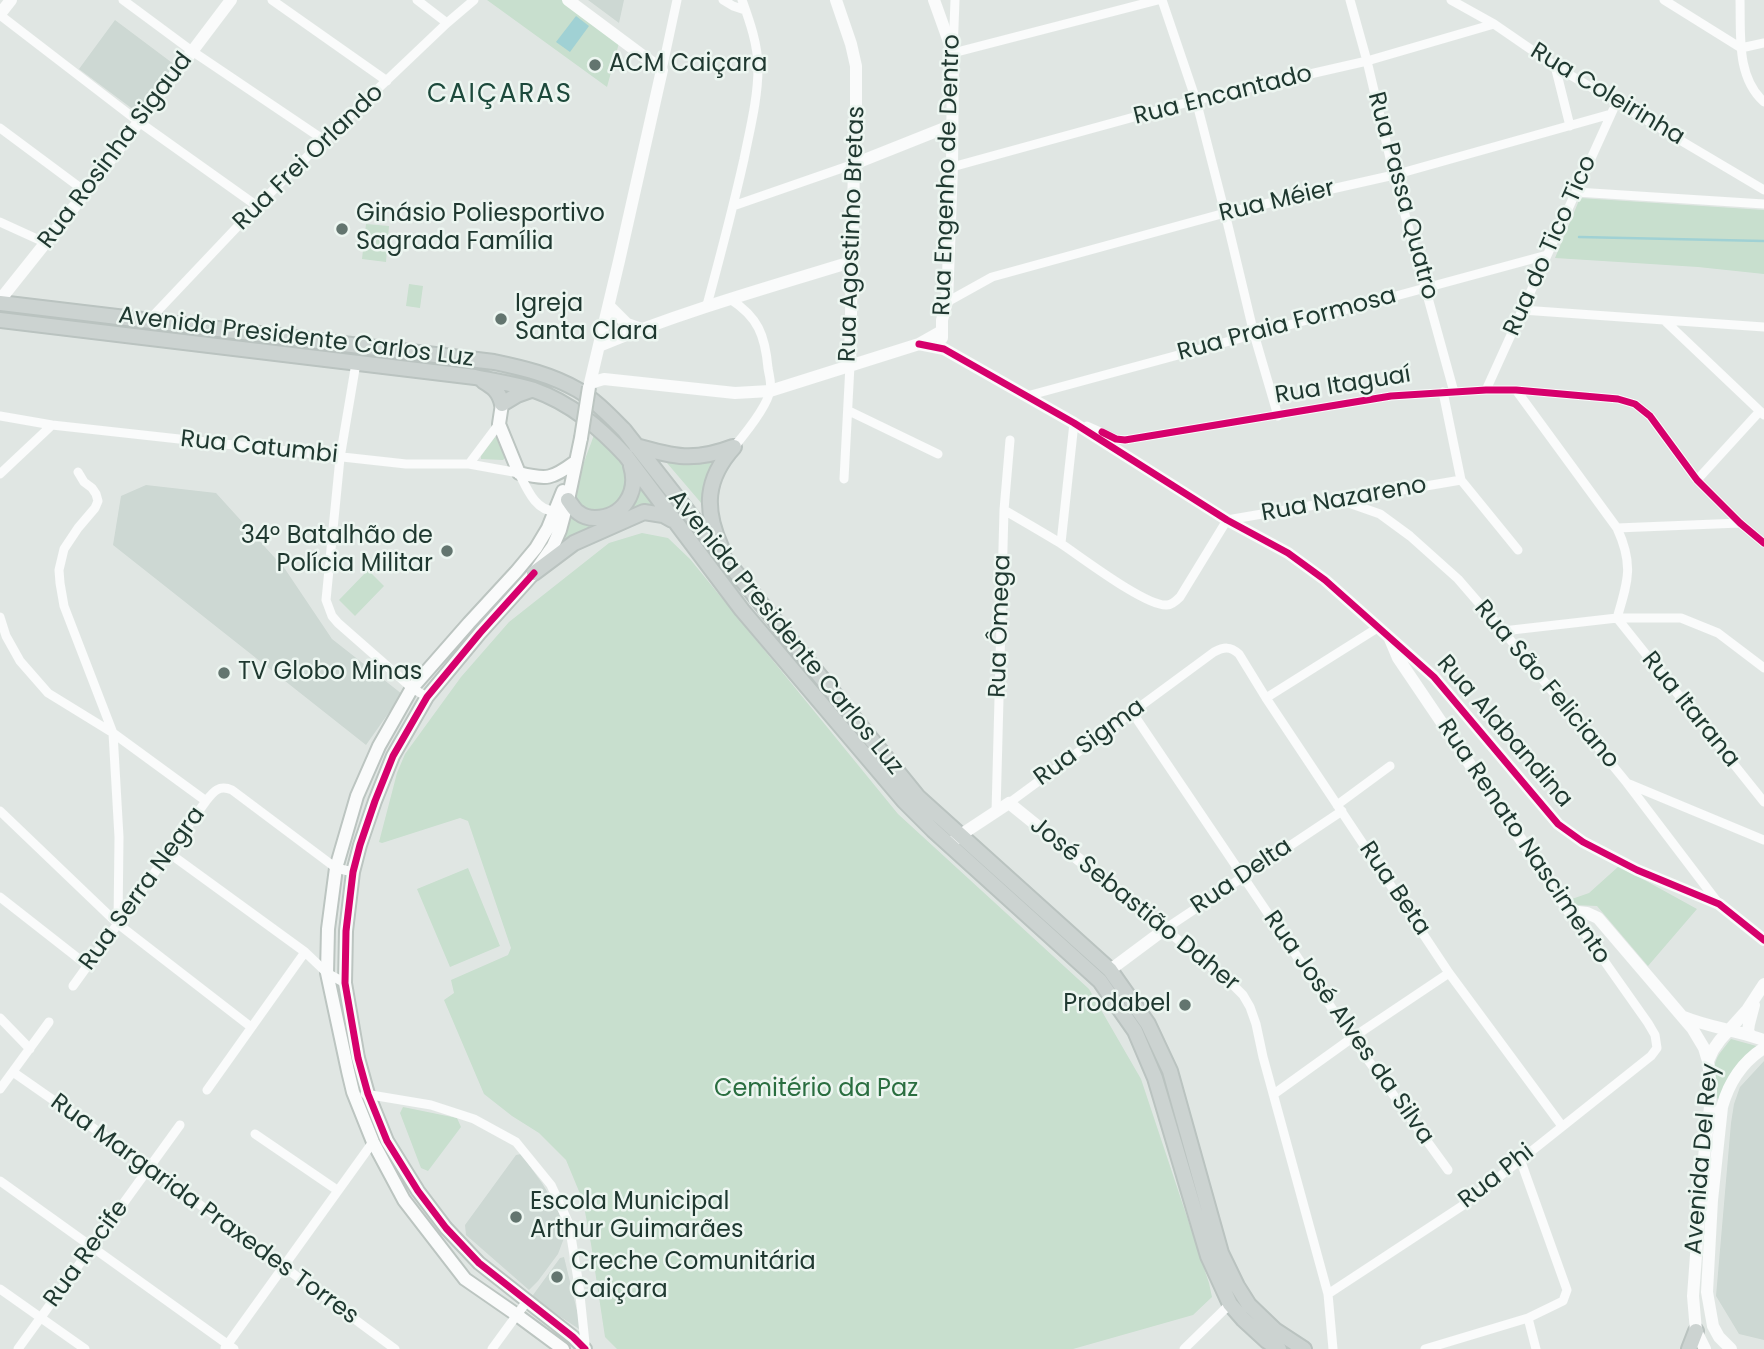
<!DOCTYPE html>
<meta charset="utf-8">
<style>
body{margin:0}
canvas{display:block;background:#e0e6e3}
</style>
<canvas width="1764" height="1349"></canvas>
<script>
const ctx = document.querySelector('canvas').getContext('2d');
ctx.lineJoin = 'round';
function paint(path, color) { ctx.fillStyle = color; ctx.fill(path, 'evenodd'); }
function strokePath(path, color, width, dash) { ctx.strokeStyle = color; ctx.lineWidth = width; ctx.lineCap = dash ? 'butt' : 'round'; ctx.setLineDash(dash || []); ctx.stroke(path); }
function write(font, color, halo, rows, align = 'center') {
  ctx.font = font + ' Poppins,sans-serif'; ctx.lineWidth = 5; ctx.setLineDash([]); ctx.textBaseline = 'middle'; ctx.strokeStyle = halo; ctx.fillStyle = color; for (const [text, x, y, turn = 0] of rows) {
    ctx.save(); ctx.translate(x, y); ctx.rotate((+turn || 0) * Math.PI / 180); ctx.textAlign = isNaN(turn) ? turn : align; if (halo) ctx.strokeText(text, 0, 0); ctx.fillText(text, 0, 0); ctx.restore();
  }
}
const built = new Path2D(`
 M588,0h36l-5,23z
 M115,20l60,45 -37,48 -59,-44z
 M146,485l70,8 69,76 47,70 70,55 -36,51 -253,-200 8,-49z
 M1764,1061v279l-25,-6 -23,-38 15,-173 3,-19 6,-17z
 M521,1154l21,29 15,25 8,22 -1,8 -6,16 -20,27 -9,9 -63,-55 -1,-10 51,-70z
 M564,1257l16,66 -1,6 -44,-29 -2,-5 27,-37z`);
const green = new Path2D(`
 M487,0h75l57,43 -12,44z
 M1580,198l184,12v64l-66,-7 -143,-9z
 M366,224l23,2 -3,36 -24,-3z
 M409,284l14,2 -3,22 -14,-2z
 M594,435l5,1c10,12 34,29 30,47 -2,7 -6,14 -9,21l-26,10 -16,-9c-5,-20 9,-50 16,-70z
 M495,437l2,1 8,20 -2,2 -22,-1v-3z
 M707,458l4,4c-1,14 0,31 -9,42l-35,-41 4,-4z
 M639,483l17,21 -13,2 -81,39 9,-33 31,11z
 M642,533l26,5 22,21 208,255 191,175 52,90 68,204 3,14 -19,18 -120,34h-456l-12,-12 -14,-93 -8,-43 -17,-41 -27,-27 -27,-17 -28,-22 -40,-94 10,-7 -3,-13 57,-25 3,-7 -43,-127 -8,-3 -78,25 -3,-1 18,-69 8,-19 56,-77 48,-55 100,-79z
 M368,570l16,16 -29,30 -16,-16z
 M1619,866l78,43 -49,57 -51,-60 -23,-1 -5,-5 20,-7z
 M468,868l32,78 -50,21 -33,-78z
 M1731,1039l29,8 -40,55c-5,-6 -4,-9 -5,-16 -3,-26 1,-28 16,-47z
 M403,1107l54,11 4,9 -33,44 -7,-3 -21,-55z`);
const water = new Path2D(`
 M576,16l13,10 -19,26 -14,-10z`);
const stream = new Path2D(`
 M1579,237l185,4`);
const minor = new Path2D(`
 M123,0l69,51 132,89
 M272,0l115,81
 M417,0l30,23
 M723,0l10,6 12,4
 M955,0l-2,53 205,-53
 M1162,0l34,100 29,113 29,121 24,82
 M1350,0l17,61 27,114 60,217
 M1451,0l43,24 61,42 209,124
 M1664,0l77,48 23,-5
 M1740,0c1,35 -4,77 24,102
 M0,15l139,107 118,84
 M1555,66l15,60
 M662,70l15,-70
 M0,128l86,64
 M952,167l244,-67 171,-39 127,-37
 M1576,192l188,12
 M733,206l121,-42
 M0,222l46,21
 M730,299c28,18 35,36 38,69 1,7 4,16 2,22 -2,15 -26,45 -36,57
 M947,302l45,-25 233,-64 169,-38 217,-61
 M707,305c13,-48 26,-97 37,-146 6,-30 14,-61 14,-91 0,-23 -8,-46 -16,-68
 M1522,310l242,17
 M149,320l108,-114 67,-66 123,-117 27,-23
 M1664,320l100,95
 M356,363l-16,95 -14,142 6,16 6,7 74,65 15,9
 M1486,390l127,-280
 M1516,390l101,138c17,37 11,53 0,90l147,184
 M1443,392l18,88 57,70
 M1027,396l520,-141
 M849,411l89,43
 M0,416l52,9 354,39h63l50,9c8,16 17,39 37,38
 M1087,426l29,13 9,1 266,-44 95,-6h30l102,9 17,5 15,12 47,64 43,43 24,20
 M469,464l30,-40
 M78,472l6,10 8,6 4,6 2,7 -3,7 -17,20 -14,21 -5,21 1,13 4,23 49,127 6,104 -1,87
 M0,474l52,-49
 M844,479l6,-114
 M1697,480l63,-69
 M1343,501l37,13 30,22 48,43 45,52 124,152 92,121
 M1004,510c19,11 38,22 56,33 20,13 86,64 107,62 5,0 10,-5 13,-8l47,-77 234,-40
 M1617,528l123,-5
 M1061,543l13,-120
 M0,617l6,19 14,25 28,32 65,40 93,68
 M1503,631l114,-13h64l37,15 46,35
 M1266,698l113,-71
 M1132,712l220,326 96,132
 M1629,784l135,56
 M1009,803l205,-151c10,-5 16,-6 25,2l27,44 183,275 113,153
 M1337,805l53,-39
 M0,811l118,113 133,103
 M996,812l8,-302 6,-70
 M169,853l136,99 22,21 18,10
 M0,897l88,69
 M73,986l133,-185c7,-9 13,-17 26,-11l104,78 17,4
 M0,1018l30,31
 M13,1072l136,95 246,182
 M0,1089l49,-67
 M207,1090l98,-138
 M365,1094l66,11 43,14 42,23 35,43 18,39 10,62 6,57 -1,4
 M1274,1094l78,-56 97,-65
 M255,1134l82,56
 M0,1181l234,168
 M0,1289l85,60
 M1328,1294l137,-90 186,-148 6,-8 -2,-13 -7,-12 -79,-112
 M1528,1318l8,31
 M225,1348l148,-206
 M18,1349l162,-224
 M492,1349l35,-48
 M1184,1349l46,-45
 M1333,1349l-5,-55 -65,-237 -7,-33 -6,-17 -7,-12 -11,-11 -67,-55 177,-118
 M1425,1349l103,-31 35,-17 4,-11 -47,-131`);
const tertiary = new Path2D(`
 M568,0l94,70 -43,191 -29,122
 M836,0l15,44 5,22v56l-2,42 -4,201
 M934,0l19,53 -1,114 -5,135 -5,18v18
 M0,14l11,-14
 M854,164l98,-39
 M0,300l86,-108 145,-192
 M609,306l18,18 14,5
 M919,344l25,5 130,74 153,97 61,33 37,27 109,97 124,147 25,18 54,28 82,34 45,36
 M599,346c82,-34 167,-58 252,-84
 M590,383l14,-4 131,14 35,-2 149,-47 23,-13
 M1390,639l8,19 171,253 18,2 11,5 94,110 12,20 4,13
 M950,845l9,-9 50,-33 156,126 -55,41
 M1754,1005l-5,19 -1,7 3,5 13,4
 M1684,1017c22,9 44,12 67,19
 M1705,1349l-9,-18 -3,-35 9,-122 8,-67 1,-18 -3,-28 5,-11 7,-10 27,-30 17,-26
 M1731,1349l-12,-12 -6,-11 -6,-34 5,-92 10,-93c7,-25 20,-45 42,-59`);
const secondary = new Path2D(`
 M502,404l-3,20 20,49c28,7 33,6 56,-11
 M581,438l-13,62 -8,30 -7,16 -19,27 -54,60 -53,64 -34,59 -18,45 -15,44 -7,27 -7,59 -1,52 13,75 10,36 19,47 31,50 28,37 33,35 94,74 12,12
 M563,1349l-46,-34 -52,-36 -61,-79 -31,-58 -20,-50 -5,-21 -21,-98 1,-44 8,-61 21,-72 22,-50 33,-58 57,-65 47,-51 20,-24 12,-20 15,-37`);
const primary = new Path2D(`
 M0,303l494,59c29,6 58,13 84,28 17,10 32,26 46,40l105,134 189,233 192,173 38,54 22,47 51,182 16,33 12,19 26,25 29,19
 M0,320l475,57c19,4 40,7 59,13 37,13 66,38 92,66l116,154 162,191 29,29 167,151 35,50 20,47 53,178 22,48 13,15 24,22 12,8
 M483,381c10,6 16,10 19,23l15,-9 14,-5
 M636,446c38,11 58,16 97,1
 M568,500c4,5 6,10 11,13 5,4 10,5 16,5 28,0 44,-26 36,-52
 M721,547c-17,-38 -16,-68 13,-100
 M534,573l40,-30 70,-31 19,3 9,5
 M1689,1349l7,-18`);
const secondaryBridge = new Path2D(`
 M581,438l8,-51`);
const cycleway = new Path2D(`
 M919,344l25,5 130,74 153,97 61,33 37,27 109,97 124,147 25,18 54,28 82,34 45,36
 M1102,432l14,7 9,1 266,-44 95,-6h30l102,9 17,5 15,12 47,64 43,43 24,20
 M534,573l-54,60 -53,64 -34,59 -18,45 -15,44 -7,27 -7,59 -1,52 13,75 10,36 19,47 31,50 28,37 33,35 94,74 12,12`);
const markers = [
 [595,65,7,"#63756f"],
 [342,229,7,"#63756f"],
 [501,319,7,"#63756f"],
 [447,551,7,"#63756f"],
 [224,673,7,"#63756f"],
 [1185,1005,7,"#63756f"],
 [516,1217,7,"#63756f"],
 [557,1277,7,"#63756f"]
];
const poiNames = [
 ["ACM Caiçara",609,65],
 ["Ginásio Poliesportivo",356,215],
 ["Sagrada Família",356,243],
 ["Igreja",515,305],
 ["Santa Clara",515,333],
 ["34º Batalhão de",433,537,"right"],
 ["Polícia Militar",433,565,"right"],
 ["TV Globo Minas",238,673],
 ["Prodabel",1171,1005,"right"],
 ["Escola Municipal",530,1203],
 ["Arthur Guimarães",530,1231],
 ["Creche Comunitária",571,1263],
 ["Caiçara",571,1291]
];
const streetNames = [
 ["Rua Coleirinha",1607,95,31],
 ["Rua Encantado",1223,96,-14],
 ["Rua Rosinha Sigaud",116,151,-53],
 ["Rua Frei Orlando",309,158,-44],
 ["Rua Engenho de Dentro",948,175,-88],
 ["Rua Passa Quatro",1402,196,75],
 ["Rua Méier",1277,202,-13],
 ["Rua Agostinho Bretas",853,234,-88],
 ["Rua do Tico Tico",1551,246,-66],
 ["Rua Praia Formosa",1287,325,-15],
 ["Avenida Presidente Carlos Luz",296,338,7],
 ["Rua Itaguaí",1343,386,-9],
 ["Rua Catumbi",259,448,6],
 ["Rua Nazareno",1344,500,-10],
 ["Rua Ômega",1001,626,-88],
 ["Avenida Presidente Carlos Luz",785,633,51],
 ["Rua São Feliciano",1546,685,50],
 ["Rua Itarana",1690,710,51],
 ["Rua Alabandina",1504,732,49],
 ["Rua Sigma",1090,743,-36],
 ["Rua Renato Nascimento",1523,842,56],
 ["Rua Delta",1242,877,-34],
 ["Rua Serra Negra",143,889,-54],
 ["Rua Beta",1394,889,56],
 ["José Sebastião Daher",1134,905,39],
 ["Rua José Alves da Silva",1348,1028,55],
 ["Avenida Del Rey",1703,1159,-85],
 ["Rua Phi",1497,1177,-38],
 ["Rua Margarida Praxedes Torres",204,1210,36],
 ["Rua Recife",87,1254,-54]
];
const parkNames = [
 ["Cemitério da Paz",816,1090]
];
const neighbourhoodNames = [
 ["CAIÇARAS",500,95]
];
paint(built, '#cdd8d3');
paint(green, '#c8dfce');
paint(water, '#a0d1d4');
strokePath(stream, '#a0d1d4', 2.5);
strokePath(secondary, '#bcc5c1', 16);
strokePath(primary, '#bac3c0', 18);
strokePath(minor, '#fafbfb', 9);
strokePath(tertiary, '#fafbfb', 12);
strokePath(secondary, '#fafbfb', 12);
strokePath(primary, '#ccd3d1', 14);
strokePath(secondaryBridge, '#bcc5c1', 16, []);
strokePath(secondaryBridge, '#fafbfb', 12);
strokePath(cycleway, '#d6006c', 7);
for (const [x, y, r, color] of markers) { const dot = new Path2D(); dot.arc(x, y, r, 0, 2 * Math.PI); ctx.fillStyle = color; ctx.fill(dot); strokePath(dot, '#edf6f1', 2.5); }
write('24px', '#1f3830', '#edf6f1', poiNames, 'left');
write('24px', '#1f3830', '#edf6f1', streetNames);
write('24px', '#2a6e40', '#edf6f1', parkNames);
ctx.letterSpacing = '2px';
write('26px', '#1c493b', '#edf6f1', neighbourhoodNames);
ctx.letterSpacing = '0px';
</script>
